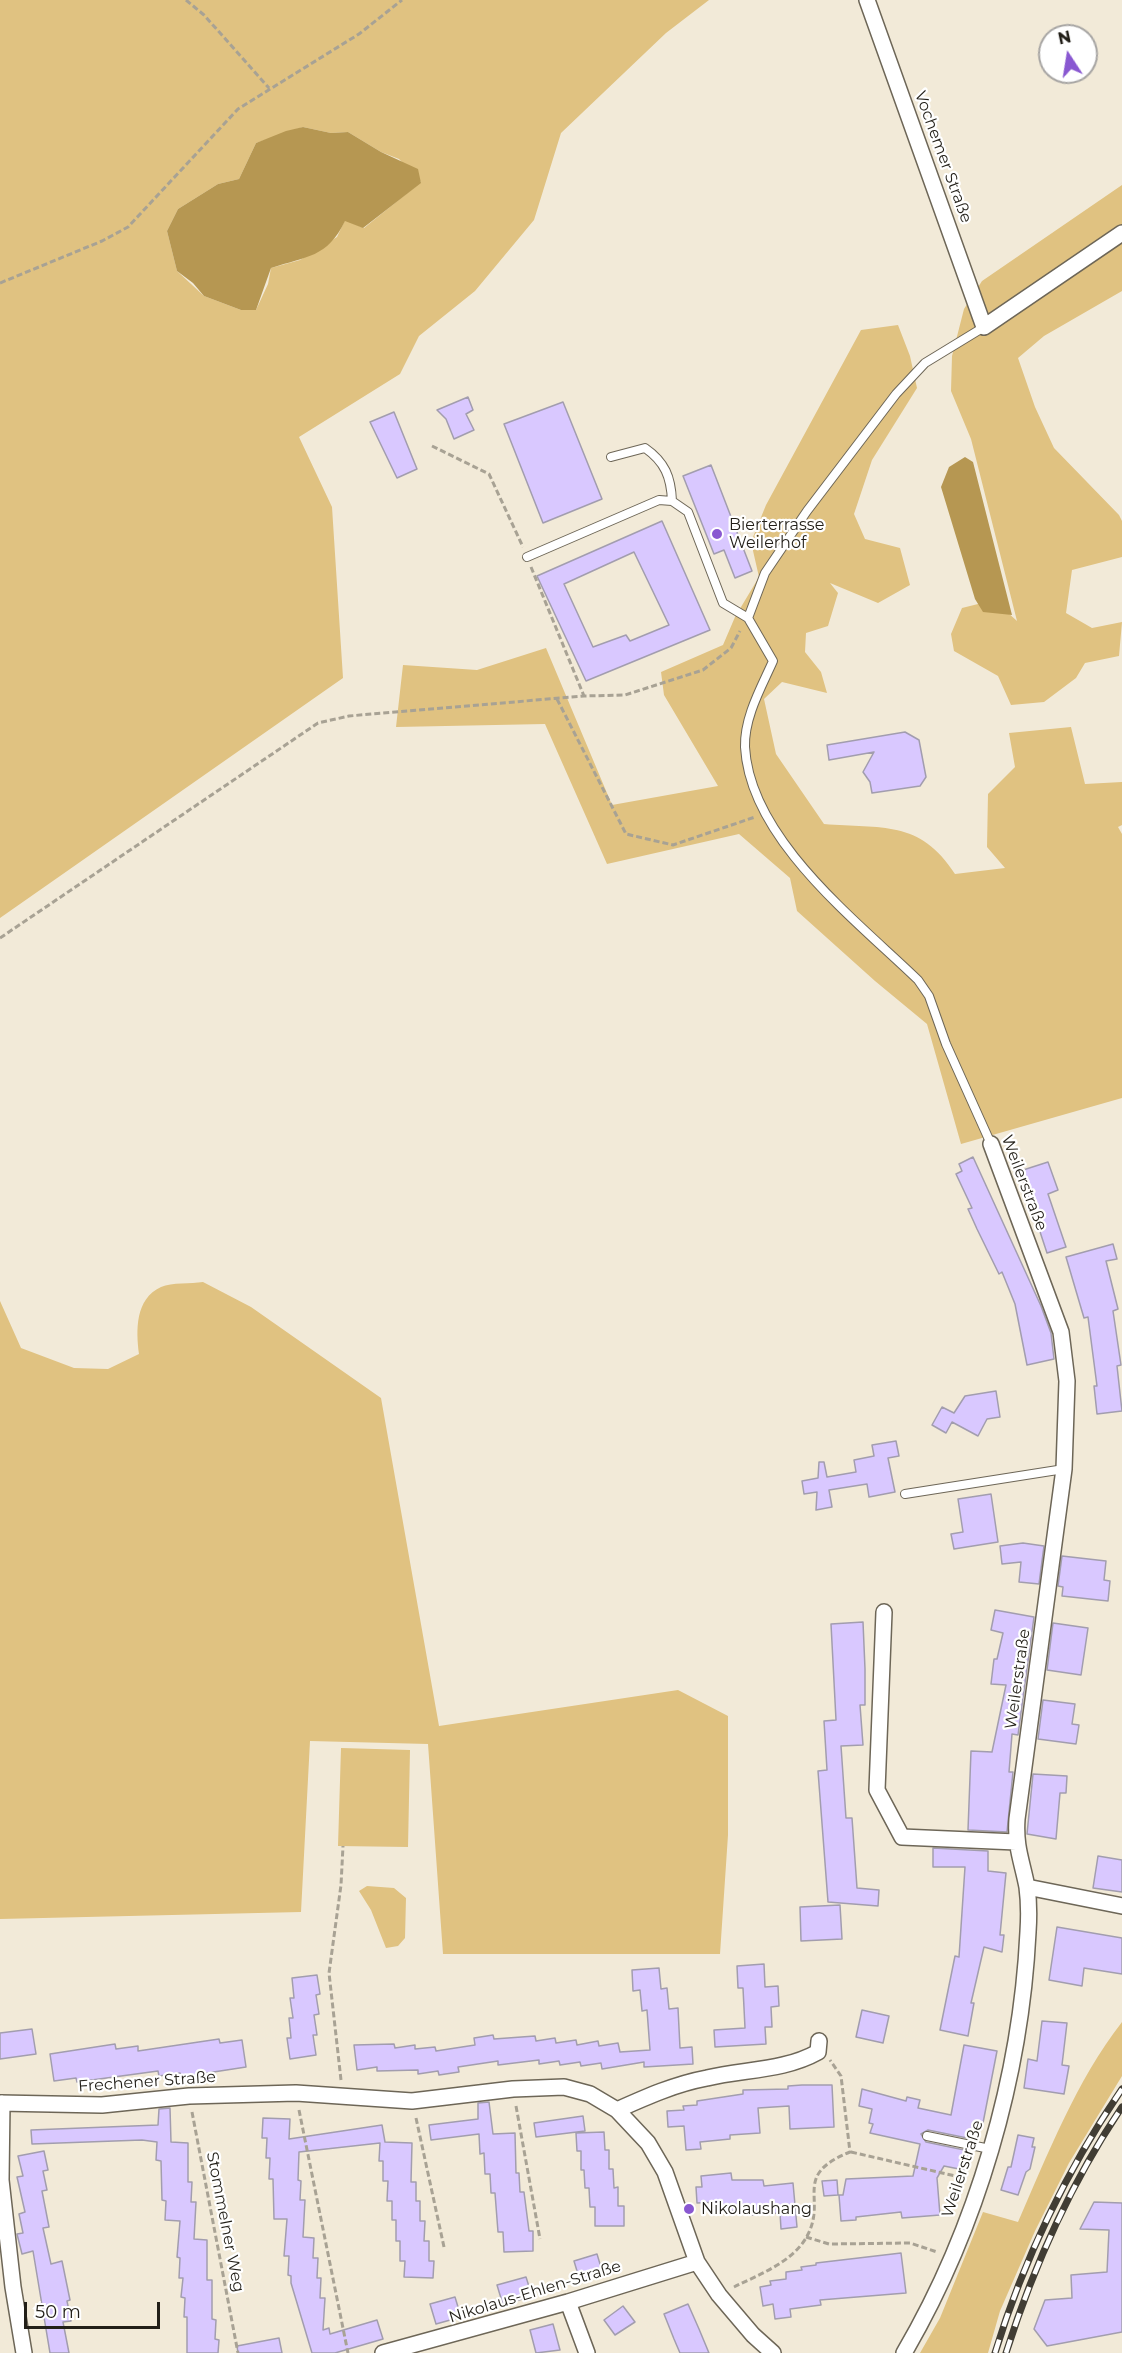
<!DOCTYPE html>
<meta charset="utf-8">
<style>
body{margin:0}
#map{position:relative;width:1122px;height:2353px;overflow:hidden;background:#f2ead8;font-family:Montserrat,sans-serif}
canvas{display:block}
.north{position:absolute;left:1038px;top:24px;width:60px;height:60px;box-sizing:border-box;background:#fff;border:2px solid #a7a5a3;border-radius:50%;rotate:348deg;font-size:16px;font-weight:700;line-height:24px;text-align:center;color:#221f18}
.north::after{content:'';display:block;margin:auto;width:21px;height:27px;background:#8958d1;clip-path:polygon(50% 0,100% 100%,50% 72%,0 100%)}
.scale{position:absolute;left:24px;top:2302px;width:136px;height:27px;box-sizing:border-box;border:3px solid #221f18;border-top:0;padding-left:8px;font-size:18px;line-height:21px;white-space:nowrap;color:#221f18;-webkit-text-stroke:4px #fff;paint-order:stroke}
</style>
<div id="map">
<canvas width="1122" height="2353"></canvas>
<div class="north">N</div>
<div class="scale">50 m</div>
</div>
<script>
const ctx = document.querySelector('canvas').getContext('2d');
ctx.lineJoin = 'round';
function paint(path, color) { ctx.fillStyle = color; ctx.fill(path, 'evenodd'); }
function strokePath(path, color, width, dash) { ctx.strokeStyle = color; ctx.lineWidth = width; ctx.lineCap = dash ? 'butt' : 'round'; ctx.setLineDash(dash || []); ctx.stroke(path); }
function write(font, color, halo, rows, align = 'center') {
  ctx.font = font + ' Montserrat,sans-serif'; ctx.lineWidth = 4.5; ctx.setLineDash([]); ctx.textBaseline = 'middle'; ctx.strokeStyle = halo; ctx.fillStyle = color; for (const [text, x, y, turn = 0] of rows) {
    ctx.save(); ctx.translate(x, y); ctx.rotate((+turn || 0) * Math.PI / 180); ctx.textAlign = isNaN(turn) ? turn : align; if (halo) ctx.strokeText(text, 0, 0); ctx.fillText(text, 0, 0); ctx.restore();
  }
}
const green = new Path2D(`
 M0,0h709l-43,33 -105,100 -27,87 -59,71 -56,45 -19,38 -101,63 33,70 11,171 -343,240zM303,127l28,6 17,-1 33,20 18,7 22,23 -57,46 -19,-8 -8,17 -37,23 -29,8 -3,16 -12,26h-15l-37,-14 -27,-25 -10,-40 11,-22 40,-25 21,-5 17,-36z
 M1122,185v106l-78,45 -26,22 17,49 19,41 65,67 3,6v36l-50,13 -6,43 26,15 30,-6 -3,34 -34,7 -9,15 -32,24 -33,3 -13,-29 -44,-25 -3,-17 11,-26 32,-8 23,21 -46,-182 -20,-48 1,-35 12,-47 18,-28z
 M898,325l12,31 7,32 -45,72 -18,54 11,25 35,9 10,37 -32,18 -48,-20 8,10 -10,33 -22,7 -1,19 16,20 6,21 -45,-11 -18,17 12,55 48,70c57,5 96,-5 131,50l50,-6 -18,-21 1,-53 27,-27 -6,-34 62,-6 14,57 37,-2v43l-4,2 4,7v264l-161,46 -34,-120 -52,-43 -78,-70 -7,-33 -51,-44 -132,30 -62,-140 -149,3 7,-62 74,5 69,-22 66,157 106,-19 -54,-91 -3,-23 62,-27 12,-28 24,-40 -8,-35 15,-37 95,-175z
 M203,1282l48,25 130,91 58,328 239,-36 50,26v119l-8,119h-277l-15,-210 -118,-3 -9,171 -301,7v-618l21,47 53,20 34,1 31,-15c-3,-24 -4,-55 22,-67 11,-5 30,-3 42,-5z
 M341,1748l69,2 -2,97 -70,-1z
 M367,1886l27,2 12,10 -1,40 -7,8 -12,2 -15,-38 -12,-19z
 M1122,2022v54l-53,87 -34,68 -35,80 -12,42h-68l20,-35 43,-106 35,10c30,-68 58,-141 104,-200z`);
const water = new Path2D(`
 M303,127l28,6 17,-1 33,20 37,17 3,14 -58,45 -18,-7c-18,37 -38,35 -74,47l-15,42h-15l-37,-14 -11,-13 -16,-12 -10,-40 11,-22 40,-25 21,-5 17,-36 30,-12z
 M965,457l8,5 39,153 -29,-3 -8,-13 -34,-112 8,-20z`);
const building = new Path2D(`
 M468,397l5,13 -7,4 8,16 -20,9 -8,-20 -9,-9z
 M563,402l39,97 -59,24 -39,-99z
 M394,412l23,57 -20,9 -27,-56z
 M711,465l41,106 -17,7 -11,-28 -10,4 -31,-78z
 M662,521l48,109 -124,51 -49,-105zM634,552l35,73 -39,16 -4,-6 -33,12 -29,-63z
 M905,732l14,8 7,37 -6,9 -48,7 -2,-11 -7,-10 11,-20 -45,8 -2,-15z
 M973,1157l68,149 10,27 3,26 -27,6 -12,-61 -13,-32 -3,2 -22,-45 -9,-20 4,-1 -16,-34 6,-3 -3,-7z
 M1048,1162l10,28 -10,4 18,53 -19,6 -27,-82z
 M1113,1244l4,15 -11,2 12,48 -5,2 8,54 -4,1 5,45 -25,3 -3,-28h3l-9,-69 -4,1 -18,-61z
 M996,1391l4,26 -13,2 -9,17 -26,-14 -6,11 -14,-8 10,-18 12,6 11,-17z
 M896,1441l3,15 -11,2 7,34 -26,5 -2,-13 -38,6 3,17 -16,3 1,-18 -13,2 -2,-13 16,-3 1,-16h5l3,15 29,-5 -2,-12 20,-4 -2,-11z
 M991,1494l7,48 -44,7 -3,-15 12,-2 -5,-33z
 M1023,1543l21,3 -5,38 -20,-2 2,-20 -19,2 -2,-18z
 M1062,1556l44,5 -2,19 6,1 -2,20 -46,-5 1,-9 -5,-1z
 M995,1610l39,7 -16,118 -6,-1 -3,38h4l-6,60 -39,-2 3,-79 21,1 14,-67 -15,-1 3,-25h3l6,-26 -12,-3z
 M863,1622l2,47v36h-5l3,40 -22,1 5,72h6l5,70 22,2 -1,16 -50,-4 -10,-131 9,-1 -3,-49 12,-1 -5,-96z
 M1053,1623l35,5 -7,47 -34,-5z
 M1043,1700l32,4 -3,20 7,1 -3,19 -38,-5z
 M1033,1774l34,2 -1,17h-6l-4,46 -29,-5z
 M933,1848l55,3v20l18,2 -6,62h4l-2,17 -18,-5 -13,56h3l-6,33 -28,-6 15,-74 4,1 6,-90h-32z
 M1098,1856l24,4v32l-29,-4z
 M840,1905l2,34 -41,2 -1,-34z
 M1057,1927l65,11v36l-38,-6 -2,18 -33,-6z
 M764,1964l1,23 13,-1 1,20 -8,1 1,20h-7l1,17 -51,3 -1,-17 31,-2 -2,-40h-5l-1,-22z
 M659,1968l2,21 6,-1 2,21 9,-1 2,40 12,-1 1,17 -49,3v-5l-42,7 -1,-6 -20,3 -1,-4 -20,3 -1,-4 -20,3v-4l-41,5v-4l-40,6 1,5 -20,3 -1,-4 -20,3v-4l-41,1v-4l-20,3 -3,-25 40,-1 1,4 20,-3v4l20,-2 1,4 39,-6 -1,-7 19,-3 1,4 41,-3 1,5 19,-3 1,5 20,-3 1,5 21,-4 1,5 19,-3 2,9 30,-2 -3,-40 -5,1 -2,-21 -7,1 -1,-21z
 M317,1975l3,19 -4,1 3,19 -5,1 3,20h-4l3,20 -26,4 -3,-21h4l-2,-20h4l-3,-20h4l-2,-20z
 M862,2010l27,6 -6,27 -27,-6z
 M1042,2021l25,2 -5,42 7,1 -5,28 -40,-6 4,-29 9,2z
 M32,2029l4,25 -36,5v-26z
 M219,2039l1,4 22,-3 4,27 -65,10 -1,-4 -21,3 -1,-5 -81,11 -1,-4 -22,3 -4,-27 65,-10 1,5 22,-3v5z
 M964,2045l33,6 -14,72 -7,-2 -4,18 -44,-9 -7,4 5,8 43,9 -5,19 -20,-4 -7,12 3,37 -38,3 -1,-6 -45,5v3l-15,1 -2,-26h4l3,-16 67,-3 7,-32 -50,-11 3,-9 -4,-1 3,-14 -13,-3 3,-17 44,12 1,-4 13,3 -2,8 33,7z
 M802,2085h30l2,42 -44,2 -1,-23 -31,2 2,25 -30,2v4l-30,3 1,7 -15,1 -2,-24 -16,1 -1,-16 17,-1 -1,-4 14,-1v-4l46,-7v-4l45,-1v-3z
 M489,2102l4,32 22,-1 1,40h3l1,19h4l5,39h4v20l-29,1 -1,-20h-5l-3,-39h-4l-1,-19h-5l-1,-21 -4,1 -1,-20 -48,6 -2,-15 49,-6v-16z
 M170,2108l1,34 17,1v39h4l-1,20h5l-2,37 13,1v40h5v39l4,1 -1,19 4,1 -1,13h-31v-36h-3l1,-19 -4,-1 2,-19h-4l1,-20 -3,-1 3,-36 -15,-1 1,-19 -4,-1 -1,-39 -5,-1 1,-18 -15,-2 -110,4 -1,-14 127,-5 1,-16z
 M583,2116l2,15 -49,6 -2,-14z
 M263,2118l27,1 -1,20 93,-14 3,17 27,1 -1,39h5v19h4v20h5l-1,20h5v20h5l-1,17 -29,-1 1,-16h-5v-20h-4v-21h-4v-19h-5l1,-20h-5v-20h-4l1,-18 -81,9 -1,28 3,1 -1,19h5l-2,37 11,1 -1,20h5l-1,20h4l-1,20h5l-2,32 6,-2 1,6 47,-14 6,19 -48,14h-23l-21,-70v-7l-3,-1 1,-19h-5l3,-37h-13l-1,-40h-4l1,-21h-4l1,-20h-5z
 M604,2132l1,18h4v19h4l1,19 4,-1v19h6v20h-29v-19h-5l-1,-19h-4l-1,-18h-3v-19h-4l-1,-18z
 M1018,2135l16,3 -2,9h3l-5,22 -4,3 -8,23 -17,-5 7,-23h3z
 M44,2151l4,19 -5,1 4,19 -5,1 7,36 -6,1 8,36 11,-3 8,39 -3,1 4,20 -8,1 6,31h-19l-17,-102 -11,3 -5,-20 6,-1 -4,-19 6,-2 -8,-35 6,-1 -5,-20z
 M731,2173l1,7h31l1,6 29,-3 4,44 -16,2 -1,-16 -28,2v-6l-32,3 -1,-10 -22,1 -1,-16h6l-1,-11z
 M837,2180l1,15 -14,1 -2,-15z
 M1094,2202l28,1v129l-75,14 -13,-17 11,-29 27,-2 -1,-23 36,-3 2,-42 -29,-1z
 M901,2253l5,40 -86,7 1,5 -31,4 1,8 -16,2 -2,-15 -10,2 -3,-19 11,-2 -1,-4 16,-2v-7l16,-2 -1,-3 15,-2v-2z
 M597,2254l6,20 -23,7 -6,-20z
 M526,2277l6,19 -29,9 -6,-20z
 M455,2297l6,20 -25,7 -6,-20z
 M688,2304l11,25 10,24h-29l-6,-14 -10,-25z
 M623,2306l12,16 -20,13 -11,-15z
 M553,2324l7,26 -24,3 -6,-23z
 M279,2338l3,15h-44l-1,-7z`);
const path = new Path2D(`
 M186,0l18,15 65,73
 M0,283l102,-42 26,-14 110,-118 121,-75 43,-34
 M432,446l57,28 34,73
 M531,567l53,129
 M557,699l69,135 47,11 82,-28
 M0,938l318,-215 31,-7 235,-20 41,-1 78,-25 28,-22 9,-17
 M341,2080l-12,-107 12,-88 2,-39
 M516,2106l24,133
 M299,2110l49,243
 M192,2112l46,241
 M416,2118l28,129
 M851,2152l113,26
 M806,2237l23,7 81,-1 27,9
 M734,2287c24,-12 57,-24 72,-49 23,-39 -16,-62 44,-86l-9,-76 -11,-16`);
const lane = new Path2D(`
 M611,457l34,-9c20,14 26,29 27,53
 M527,557l132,-57 13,1 16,11 35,91 25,15 25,43c-11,25 -29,56 -28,86 5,92 111,173 173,233l11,16 17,48 45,100
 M748,618l17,-45 42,-62 89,-117 29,-31 59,-36
 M905,1494l159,-25
 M927,2136l63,13`);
const street = new Path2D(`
 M867,0l117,327 138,-94
 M884,1612l-7,178 25,47 114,5
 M1027,1887l95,19
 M0,2103l102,2 87,-9 107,-3 116,8 101,-12 51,-2 26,7 27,16 31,33 17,29 32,90 22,33 34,40 20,18
 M2,2103l-1,77 12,107 11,66
 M617,2110c29,-13 58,-26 90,-32 38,-9 77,-7 111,-26l1,-11
 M568,2302l19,51
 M383,2353l185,-51 129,-40
 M904,2353c73,-125 117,-276 124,-421 1,-15 1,-30 -1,-45 -5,-26 -12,-40 -10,-68l47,-350 3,-88 -6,-49 -70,-188`);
const rail = new Path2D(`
 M995,2353c28,-92 72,-184 127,-264
 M1006,2353c27,-85 66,-172 116,-246`);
const markers = [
 [717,534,6,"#8958d1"],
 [689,2209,6,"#8958d1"]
];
const streetNames = [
 ["Vochemer Straße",943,157,70],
 ["Weilerstraße",1024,1183,69],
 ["Weilerstraße",1018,1679,-82],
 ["Frechener Straße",147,2082,-4],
 ["Weilerstraße",963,2169,-72],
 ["Stommelner Weg",225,2222,79],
 ["Nikolaus-Ehlen-Straße",535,2292,-17]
];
const poiNames = [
 ["Bierterrasse",729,525],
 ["Weilerhof",729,543],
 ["Nikolaushang",701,2209]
];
paint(green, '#e0c281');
paint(water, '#b69752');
paint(building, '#d9c8ff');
strokePath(building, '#a29dae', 1.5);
strokePath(lane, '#6d6657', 10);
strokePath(street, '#6d6657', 18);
strokePath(path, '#a8a294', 3, [6, 3]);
strokePath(lane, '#fff', 8);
strokePath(street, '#fff', 15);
strokePath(rail, '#413d34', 7);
strokePath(rail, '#fff', 4.5, [14]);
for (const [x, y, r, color] of markers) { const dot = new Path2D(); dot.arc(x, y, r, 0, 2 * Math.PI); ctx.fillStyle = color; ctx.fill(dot); strokePath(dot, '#fff', 2); }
write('16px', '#221f18', '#fff', streetNames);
write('16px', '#221f18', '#fff', poiNames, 'left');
</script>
